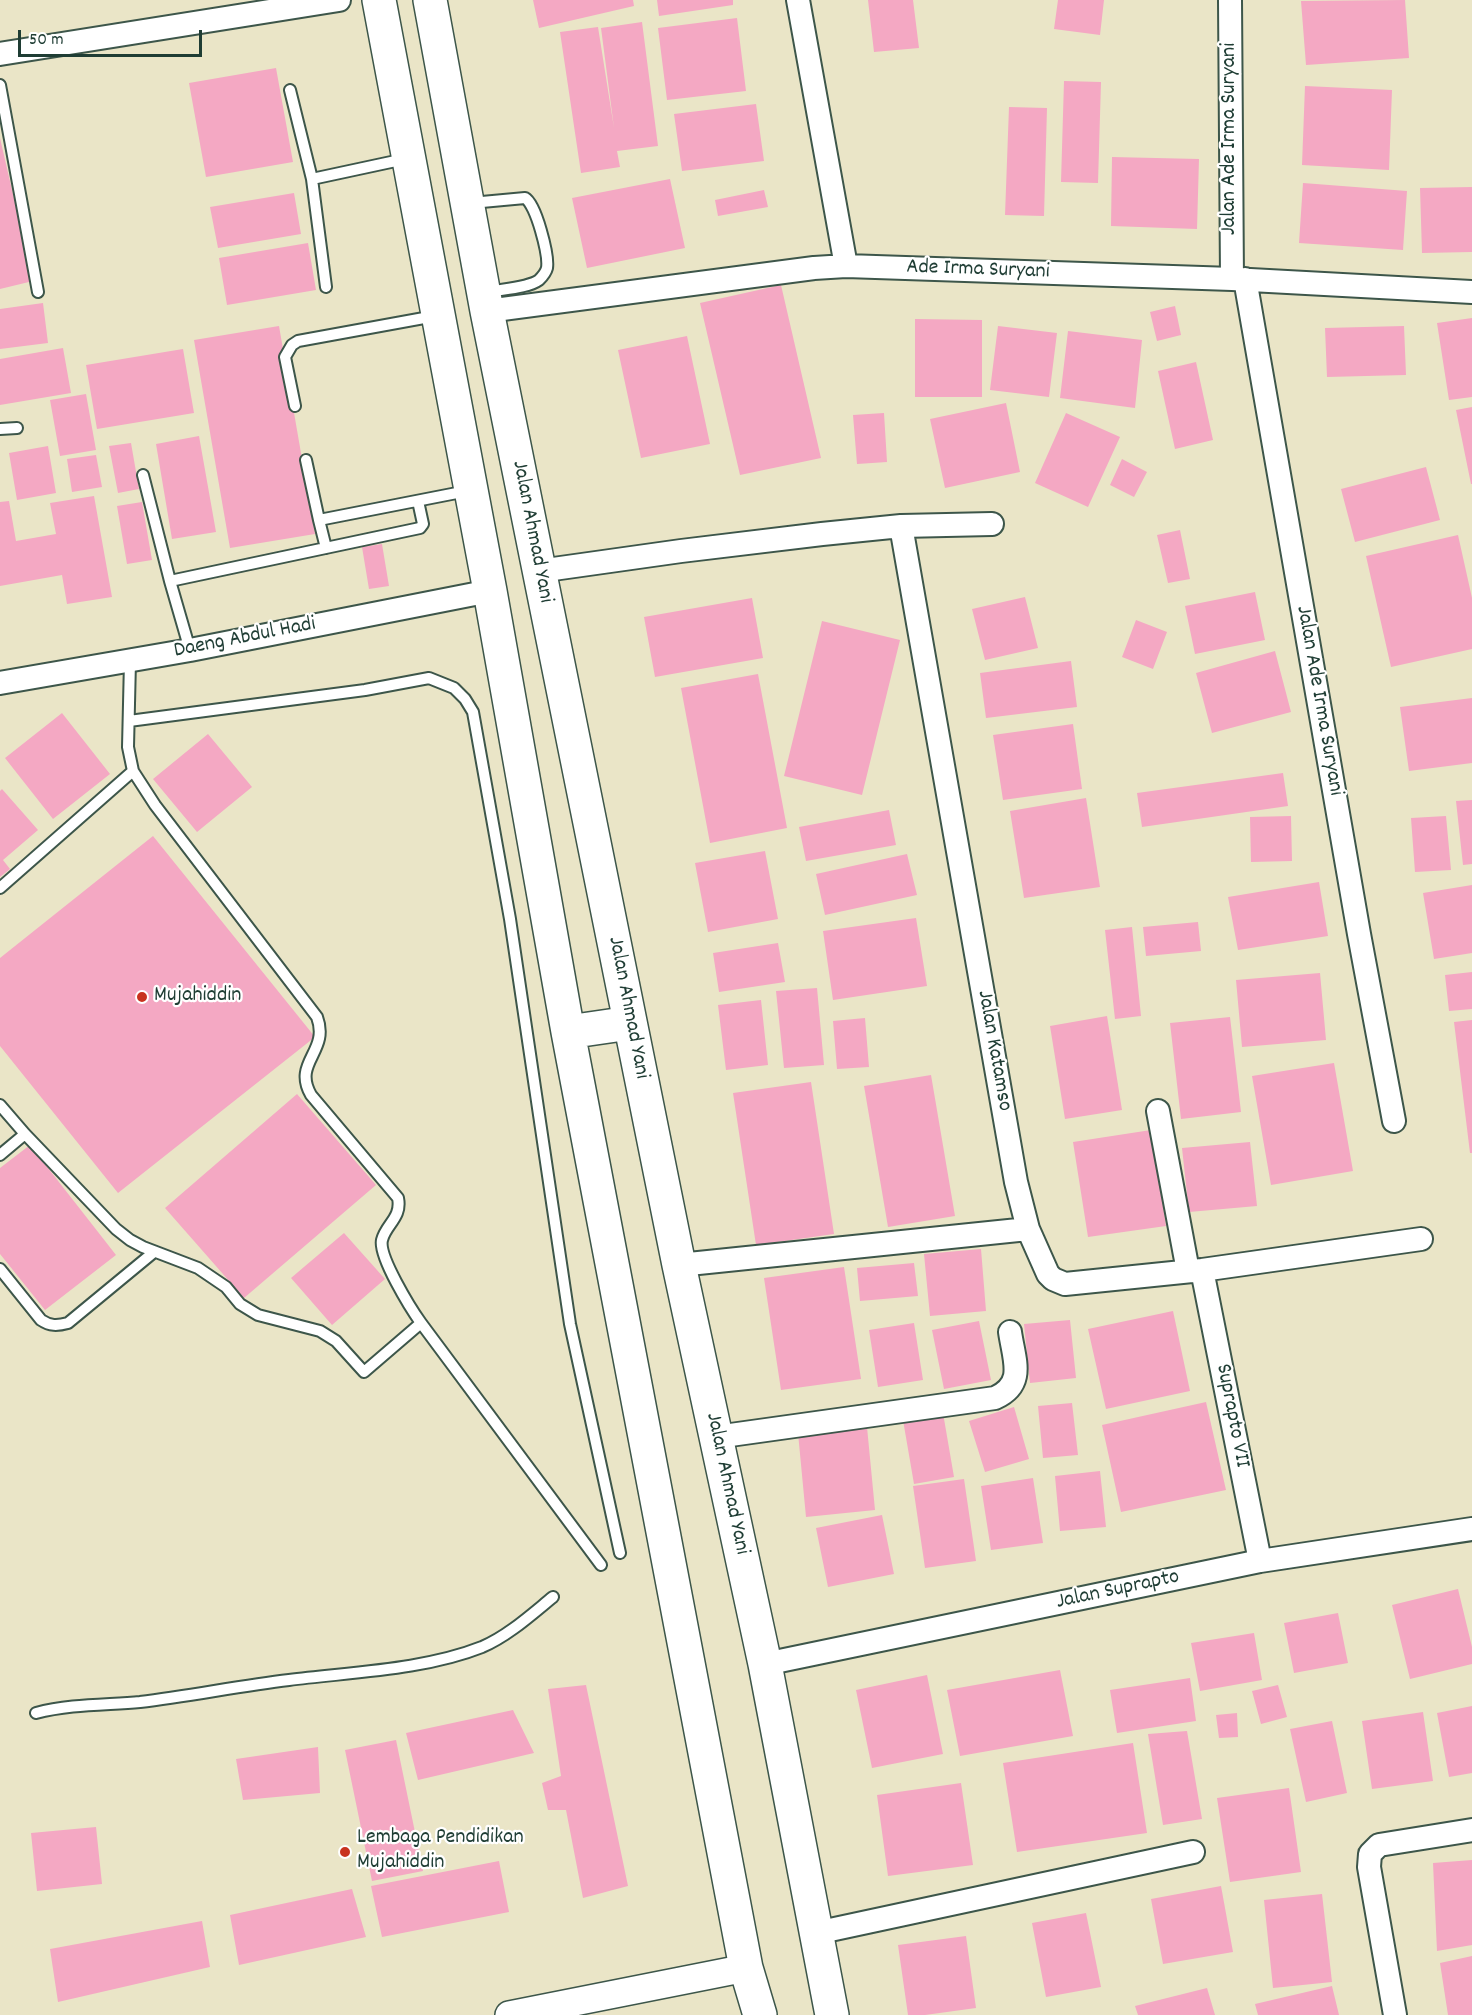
<!DOCTYPE html>
<style>
body{margin:0}
#map{position:relative;width:1472px;height:2015px;overflow:hidden;background:#eae5c7;font-family:Dekko,sans-serif}
canvas{display:block}
.scale{position:absolute;left:18px;top:30px;width:184px;height:27px;box-sizing:border-box;border:3px solid #1f3d34;border-top:0;padding-left:8px;font-size:18px;line-height:21px;white-space:nowrap;color:#1f3d34;-webkit-text-stroke:4px #fff;paint-order:stroke}
</style>
<div id="map">
<canvas width="1472" height="2015"></canvas>
<div class="scale">50 m</div>
</div>
<script>
const ctx = document.querySelector('canvas').getContext('2d');
ctx.lineJoin = 'round';
function paint(path, color) { ctx.fillStyle = color; ctx.fill(path, 'evenodd'); }
function strokePath(path, color, width, dash) { ctx.strokeStyle = color; ctx.lineWidth = width; ctx.lineCap = dash ? 'butt' : 'round'; ctx.setLineDash(dash || []); ctx.stroke(path); }
function write(font, color, halo, rows, align = 'center') {
  ctx.font = font + ' Dekko,sans-serif'; ctx.lineWidth = 4.5; ctx.setLineDash([]); ctx.textBaseline = 'middle'; ctx.strokeStyle = halo; ctx.fillStyle = color; for (const [text, x, y, turn = 0] of rows) {
    ctx.save(); ctx.translate(x, y); ctx.rotate((+turn || 0) * Math.PI / 180); ctx.textAlign = isNaN(turn) ? turn : align; if (halo) ctx.strokeText(text, 0, 0); ctx.fillText(text, 0, 0); ctx.restore();
  }
}
const building = new Path2D(`
 M533,0h100l1,6 -95,22z
 M657,0h76v5l-74,11z
 M868,0h45l6,48 -45,4z
 M1058,0h46l-4,35 -46,-6z
 M1405,0l4,58 -103,7 -5,-64z
 M737,18l9,73 -79,9 -9,-72z
 M642,22l16,124 -41,5 3,16 -39,6 -21,-141 38,-5 16,101 -13,-100z
 M276,68l17,94 -87,15 -17,-94z
 M1064,81l37,1 -3,101 -37,-1z
 M1305,86l87,4 -3,80 -87,-5z
 M756,104l8,57 -82,10 -8,-57z
 M1009,107l38,1 -3,108 -39,-1z
 M0,138l33,143 -33,8z
 M1112,157l87,2 -2,70 -86,-3z
 M670,179l15,69 -98,20 -15,-70z
 M1303,183l104,8 -4,59 -104,-7z
 M1472,187v65l-50,1 -2,-65z
 M764,190l4,17 -50,9 -3,-16z
 M294,193l7,41 -83,14 -8,-41z
 M308,243l8,47 -89,15 -8,-47z
 M781,285l40,173 -81,17 -40,-172z
 M43,303l5,40 -48,6v-40z
 M1175,306l6,29 -24,6 -7,-29z
 M1472,318v79l-23,3 -12,-77z
 M915,319l67,1v77h-67z
 M279,326l36,208 -85,14 -36,-208z
 M998,326l59,7 -8,64 -59,-7z
 M1404,326l2,49 -79,2 -2,-49z
 M1068,331l74,9 -7,68 -75,-10z
 M687,336l23,108 -69,14 -23,-108z
 M63,348l8,45 -71,12v-46z
 M183,349l11,64 -97,16 -11,-64z
 M1196,362l17,78 -38,9 -17,-78z
 M86,394l10,56 -36,6 -10,-56z
 M1006,403l14,69 -75,16 -15,-69z
 M1472,407v77h-1l-15,-74z
 M884,413l3,49 -30,2 -4,-49z
 M1066,413l54,24 -32,70 -53,-24z
 M199,436l17,96 -44,7 -16,-95z
 M131,443l8,46 -21,4 -9,-47z
 M48,446l8,47 -39,7 -8,-47z
 M96,455l6,32 -30,5 -5,-33z
 M1122,459l25,13 -13,25 -24,-12z
 M1426,467l14,53 -85,22 -14,-53z
 M94,496l18,101 -45,7 -5,-29 -62,11v-84l9,-1 7,40 40,-7 -6,-31z
 M142,502l10,58 -25,4 -10,-58z
 M1180,530l10,49 -22,4 -11,-48z
 M1458,535l14,63v51l-81,18 -25,-111z
 M382,544l7,42 -20,3 -7,-42z
 M1255,592l10,48 -70,14 -10,-48z
 M1025,597l13,51 -53,12 -13,-51z
 M752,598l11,60 -108,19 -11,-60z
 M1136,620l31,12 -14,37 -31,-12z
 M822,621l78,19 -38,155 -78,-19z
 M1275,651l16,61 -79,21 -16,-60z
 M1071,661l6,46 -91,11 -6,-45z
 M758,674l29,154 -77,15 -29,-155z
 M1472,698v65l-63,8 -9,-64z
 M62,713l48,61 -57,45 -48,-61z
 M1073,724l9,65 -79,11 -10,-65z
 M208,734l44,53 -55,45 -44,-53z
 M1283,773l5,33 -146,21 -5,-34z
 M2,789l36,41 -35,30 7,9 -10,8v-86z
 M1086,798l14,89 -76,11 -14,-87z
 M1472,800v64l-9,1 -7,-64z
 M889,810l7,35 -90,16 -7,-34z
 M1291,816l1,45 -41,1 -1,-45z
 M1446,816l5,54 -36,2 -4,-54z
 M153,836l162,201 -197,156 -118,-147v-88z
 M765,851l13,68 -70,13 -13,-69z
 M907,854l10,41 -92,20 -9,-41z
 M1319,882l9,54 -90,14 -10,-53z
 M1472,885v68l-38,6 -11,-66z
 M916,918l11,68 -94,14 -10,-69z
 M1198,922l3,29 -55,5 -3,-29z
 M1132,927l9,89 -26,3 -10,-89z
 M778,943l7,39 -66,10 -6,-39z
 M1472,972v37l-23,2 -4,-36z
 M1320,973l6,67 -84,7 -6,-67z
 M817,988l7,77 -40,3 -8,-77z
 M761,1000l7,65 -42,5 -8,-65z
 M1107,1016l15,94 -57,9 -15,-93z
 M1230,1017l11,95 -60,7 -11,-96z
 M865,1018l4,49 -32,2 -4,-48z
 M1472,1020v133h-2l-16,-131z
 M1334,1063l19,108 -82,14 -19,-109z
 M931,1075l24,141 -67,11 -24,-141z
 M811,1082l23,152 -78,11 -23,-152z
 M297,1094l79,91 -132,113 -79,-90z
 M1151,1130l15,96 -78,11 -15,-95z
 M1250,1142l7,64 -68,6 -7,-64z
 M30,1145l86,110 -71,55 -45,-56v-86z
 M344,1233l41,46 -53,46 -41,-47z
 M981,1249l5,62 -56,5 -6,-62z
 M914,1263l4,33 -58,5 -3,-33z
 M844,1267l17,112 -80,11 -17,-112z
 M1173,1311l17,80 -84,18 -18,-80z
 M1070,1320l6,58 -46,5 -6,-59z
 M979,1321l12,59 -47,9 -12,-59z
 M914,1323l9,57 -45,7 -9,-57z
 M1206,1402l20,88 -105,22 -19,-87z
 M1072,1403l6,52 -35,3 -5,-52z
 M1014,1407l15,52 -44,13 -16,-51z
 M943,1413l11,64 -40,7 -11,-64z
 M867,1427l8,83 -69,7 -8,-84z
 M1100,1471l6,56 -46,4 -5,-55z
 M1033,1478l10,65 -52,7 -10,-64z
 M964,1479l12,82 -51,7 -12,-82z
 M882,1515l12,59 -66,13 -12,-59z
 M1458,1589l14,58v17l-62,15 -18,-74z
 M1338,1613l10,50 -54,10 -10,-50z
 M1254,1633l8,47 -62,11 -9,-48z
 M1060,1670l13,66 -113,20 -13,-66z
 M927,1675l16,79 -71,14 -16,-78z
 M1190,1678l6,43 -79,12 -7,-43z
 M586,1685l42,201 -45,12 -17,-88h-18l-6,-27 19,-7 -13,-87z
 M1278,1685l9,32 -26,7 -9,-33z
 M1472,1706v67l-23,4 -12,-64z
 M513,1710l21,43 -116,27 -12,-47z
 M1423,1712l10,69 -61,8 -10,-68z
 M1237,1713l1,24 -19,1 -3,-23z
 M1332,1721l15,72 -41,9 -16,-73z
 M1187,1731l15,88 -39,6 -15,-91z
 M396,1740l27,131 -51,10 -27,-131z
 M1133,1743l14,90 -130,19 -14,-89z
 M318,1747l2,46 -77,7 -7,-41z
 M961,1783l12,82 -85,11 -11,-81z
 M1289,1788l12,84 -71,10 -13,-84z
 M96,1827l6,57 -65,7 -6,-58z
 M1472,1860v85l-35,6 -4,-88z
 M499,1861l10,51 -127,25 -11,-51z
 M1221,1886l12,66 -70,12 -12,-65z
 M352,1889l14,48 -127,28 -9,-50z
 M1322,1894l10,88 -59,6 -9,-88z
 M1086,1913l15,74 -55,10 -14,-74z
 M202,1921l8,46 -152,35 -8,-53z
 M966,1936l10,72 -51,7h-17l-10,-70z
 M1472,1956v59h-24l-8,-52z
 M1332,1986l7,29h-81l-3,-11z
 M1207,1988l8,27h-77l-3,-9z`);
const service = new Path2D(`
 M0,85l38,207
 M290,90l22,89
 M471,203l54,-5c11,6 24,57 22,70 -1,4 -5,9 -8,12 -11,8 -37,9 -51,12
 M326,287l-14,-108 93,-20
 M295,406l-10,-49 7,-12 6,-4 137,-25
 M0,429l17,-1
 M306,460l13,60 148,-29
 M143,475l27,106 20,69
 M319,520l7,28
 M170,581l250,-53 3,-4 -5,-23
 M130,661l-2,86 5,24 22,34 162,212c13,35 -25,45 -6,78l87,103c4,20 -12,26 -16,42 -4,16 29,69 39,83l180,242
 M129,721l236,-31 64,-12 25,10 11,11 8,13 37,207 60,405 50,229
 M0,888l133,-117
 M0,1105l25,29 91,95 14,11 13,7 55,21 28,19 14,17 18,11 62,16 16,10 28,31 57,-49
 M0,1155l25,-21
 M0,1269l41,51c9,6 16,6 27,3l86,-71
 M36,1713c34,-9 69,-8 104,-11 50,-6 99,-16 149,-22 62,-8 135,-10 193,-33 26,-11 50,-33 71,-50`);
const minor = new Path2D(`
 M798,0l48,266
 M1230,0l2,279
 M0,54l339,-54
 M1245,279l114,655 35,187
 M487,311l327,-43 32,-2 386,13 240,13
 M539,571l142,-20 141,-17 79,-8 91,-2
 M0,683l190,-33 300,-59
 M1158,1111l30,160
 M1028,1229l20,45 5,5 12,5 137,-14 219,-31
 M679,1265l349,-36 -12,-47 -115,-656
 M1202,1270l58,291
 M716,1437l279,-39c31,-14 19,-38 15,-66
 M765,1664l495,-103 212,-32
 M816,1933l377,-81
 M1395,2015l-26,-148 1,-13 9,-9 93,-15`);
const tertiary = new Path2D(`
 M509,2015l237,-47`);
const primary = new Path2D(`
 M379,0l111,591 78,441 178,936 14,47
 M430,0l57,311 192,954 86,399 67,351
 M568,1032l62,-9`);
const markers = [
 [142,997,6,"#c8321e"],
 [345,1852,6,"#c8321e"]
];
const streetNames = [
 ["Jalan Ade Irma Suryani",1231,139,-90],
 ["Ade Irma Suryani",978,271,2],
 ["Jalan Ahmad Yani",531,532,79],
 ["Daeng Abdul Hadi",245,639,-11],
 ["Jalan Ade Irma Suryani",1318,701,80],
 ["Jalan Ahmad Yani",627,1008,79],
 ["Jalan Katamso",993,1051,80],
 ["Suprapto VII",1231,1416,79],
 ["Jalan Ahmad Yani",726,1484,78],
 ["Jalan Suprapto",1118,1591,-12]
];
const poiNames = [
 ["Mujahiddin",154,997],
 ["Lembaga Pendidikan",357,1839],
 ["Mujahiddin",357,1864]
];
paint(building, '#f4a8c3');
strokePath(service, '#3d564a', 14);
strokePath(minor, '#3d564a', 26);
strokePath(tertiary, '#3d564a', 30);
strokePath(primary, '#3d564a', 36);
strokePath(service, '#fff', 10);
strokePath(minor, '#fff', 22);
strokePath(tertiary, '#fff', 27);
strokePath(primary, '#fff', 33);
for (const [x, y, r, color] of markers) { const dot = new Path2D(); dot.arc(x, y, r, 0, 2 * Math.PI); ctx.fillStyle = color; ctx.fill(dot); strokePath(dot, '#fff', 2); }
write('22px', '#1f3d34', '#fff', streetNames);
write('22px', '#1f3d34', '#fff', poiNames, 'left');
</script>
